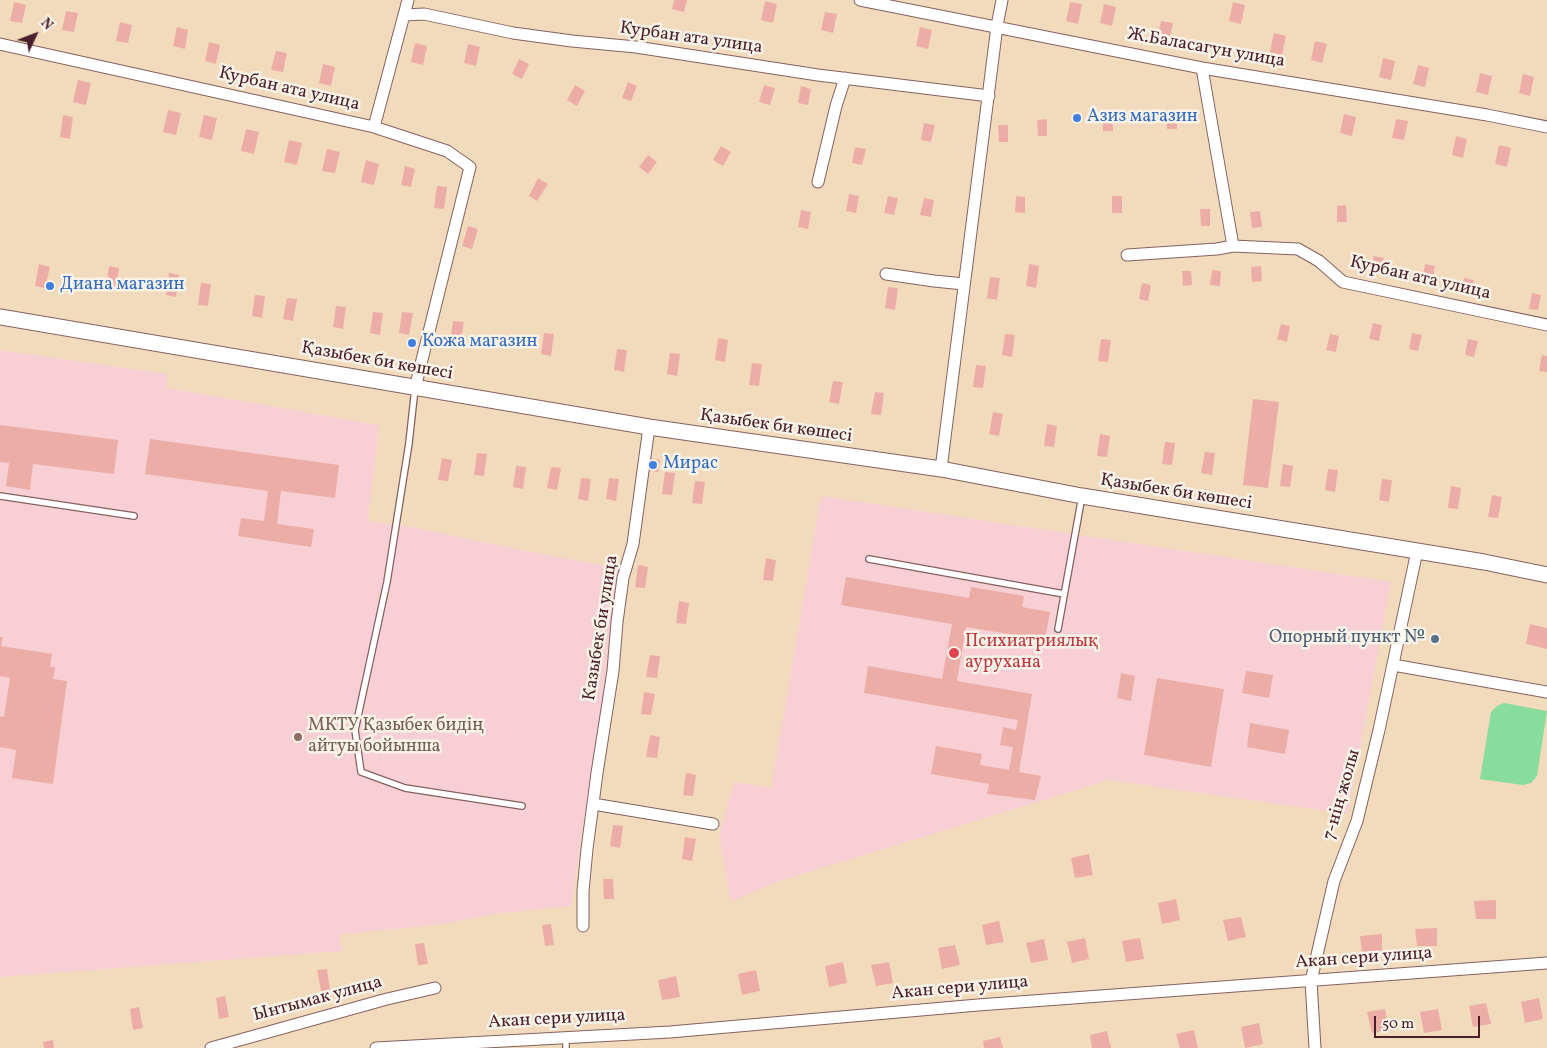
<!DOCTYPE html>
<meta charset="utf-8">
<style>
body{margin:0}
#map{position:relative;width:1547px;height:1048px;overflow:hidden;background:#f2dbbc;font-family:Vollkorn,serif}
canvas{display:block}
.north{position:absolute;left:10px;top:10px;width:50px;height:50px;-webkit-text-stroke:4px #f7f3e8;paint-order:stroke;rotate:47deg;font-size:14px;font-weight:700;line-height:20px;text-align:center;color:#4a1f2b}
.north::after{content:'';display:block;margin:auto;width:18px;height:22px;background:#4a1f2b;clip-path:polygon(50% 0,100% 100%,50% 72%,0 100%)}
.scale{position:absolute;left:1374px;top:1016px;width:106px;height:22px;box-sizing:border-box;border:2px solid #4a1f2b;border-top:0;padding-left:6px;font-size:15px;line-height:18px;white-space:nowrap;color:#4a1f2b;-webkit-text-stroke:4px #f7f3e8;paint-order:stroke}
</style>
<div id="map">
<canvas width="1547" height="1048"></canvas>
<div class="north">N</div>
<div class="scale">50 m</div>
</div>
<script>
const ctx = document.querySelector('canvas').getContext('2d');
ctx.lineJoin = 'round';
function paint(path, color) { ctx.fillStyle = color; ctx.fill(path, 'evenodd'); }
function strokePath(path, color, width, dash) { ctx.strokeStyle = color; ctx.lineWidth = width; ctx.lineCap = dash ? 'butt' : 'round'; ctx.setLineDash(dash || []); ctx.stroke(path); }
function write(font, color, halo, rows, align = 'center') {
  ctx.font = font + ' Vollkorn,serif'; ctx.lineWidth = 5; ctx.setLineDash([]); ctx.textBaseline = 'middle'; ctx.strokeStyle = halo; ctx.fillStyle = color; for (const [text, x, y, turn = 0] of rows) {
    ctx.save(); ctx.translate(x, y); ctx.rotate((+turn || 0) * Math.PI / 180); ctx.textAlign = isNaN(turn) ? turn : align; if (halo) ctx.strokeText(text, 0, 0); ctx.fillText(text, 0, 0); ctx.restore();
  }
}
const built = new Path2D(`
 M0,350l167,24v14l212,37 -11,96 43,6 115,24 96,18 -51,337 -77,8 -52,10 -103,11 3,16 -342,26z
 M821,496l570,86 -43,232 -239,-34 -333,102 -45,20 -12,-66 15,-54 37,6z`);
const green = new Path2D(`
 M1504,703l43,8 -10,65 -6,7 -8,2 -43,-6 11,-67 6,-6z`);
const building = new Path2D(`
 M674,0h13l-3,12 -12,-3z
 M765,1l12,3 -4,19 -12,-3z
 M14,2l12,3 -4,18 -12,-2z
 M1070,2l12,2 -4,20 -12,-3z
 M1233,2l12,3 -4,19 -12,-3z
 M1104,4l12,3 -4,19 -12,-3z
 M66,11l12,2 -4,19 -12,-2z
 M825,12l12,2 -4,19 -12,-3z
 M1161,21l12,2 -4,19 -12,-2z
 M120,22l12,3 -4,18 -12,-2z
 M177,27l11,3 -3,19 -12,-3z
 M920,27l12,3 -4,19 -12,-3z
 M1274,33l12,3 -4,19 -12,-3z
 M1315,41l12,3 -5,19 -11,-3z
 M209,42l11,3 -4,19 -11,-3z
 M415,43l12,3 -4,19 -12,-3z
 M468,44l12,3 -4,19 -12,-3z
 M276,51l11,2 -4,19 -12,-2z
 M1383,58l12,3 -4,19 -12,-3z
 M519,59l10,5 -7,15 -10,-5z
 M323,64l12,3 -4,19 -12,-3z
 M1418,65l11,3 -4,19 -12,-3z
 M1480,73l12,3 -4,19 -12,-3z
 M1523,74l11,3 -4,19 -11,-3z
 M78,80l13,3 -5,22 -13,-3z
 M628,82l9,4 -6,15 -9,-3z
 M575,85l10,6 -8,15 -10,-6z
 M764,85l11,3 -5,17 -11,-3z
 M801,86l10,3 -3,16 -10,-2z
 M168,110l13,3 -5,22 -13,-3z
 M1176,112l1,17h-10v-16z
 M1112,114l1,17h-10v-16z
 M1344,114l12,3 -4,19 -12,-3z
 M63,115l10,2 -3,22 -10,-2z
 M204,115l13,3 -5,22 -13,-3z
 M1047,119v17h-9l-1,-16z
 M1396,119l12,2 -4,19 -12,-2z
 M924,123l11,2 -4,17 -10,-2z
 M998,125h10v17h-9z
 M246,129l13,3 -5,22 -13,-3z
 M1456,136l11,3 -4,19 -11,-3z
 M289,140l13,3 -5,22 -13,-3z
 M1499,145l12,3 -4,19 -12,-3z
 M721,146l10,6 -8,14 -10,-6z
 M855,147l11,2 -4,16 -10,-2z
 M327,149l13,3 -5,21 -13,-2z
 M648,155l9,7 -9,12 -9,-7z
 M366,160l13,4 -5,21 -13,-3z
 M405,166l10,3 -4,18 -10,-2z
 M538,178l10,6 -11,17 -8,-5z
 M437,186l10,1 -3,22 -10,-1z
 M849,194l10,2 -3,17 -10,-2z
 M888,196l10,2 -4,17 -10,-2z
 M1016,196l9,1v16l-10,-1z
 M1112,196h10v17h-10z
 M924,198l10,2 -3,17 -11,-2z
 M1346,205l1,17h-10v-16z
 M1200,209h10v17h-9z
 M801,210l10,2 -3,17 -10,-2z
 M1260,211l2,16 -10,1 -2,-16z
 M468,226l10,3 -6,20 -10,-3z
 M1374,256l10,2 -4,16 -9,-2z
 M39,264l11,3 -5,21 -10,-2z
 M1029,264l10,2 -3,22 -10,-2z
 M1425,264l10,2 -3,16 -10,-2z
 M109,266l10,2 -3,21 -10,-1z
 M1261,266l1,15 -10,1 -1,-15z
 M1212,270l9,1 -1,15 -10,-1z
 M1182,271h9l1,14 -9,1z
 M169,273l10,2 -3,22 -10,-2z
 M990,277l10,1 -3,22 -10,-2z
 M1464,278l10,2 -4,16 -9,-2z
 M201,283l10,1 -3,22 -10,-1z
 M1142,283l9,2 -3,16 -9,-2z
 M888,287l10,1 -3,22 -10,-2z
 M1532,293l9,2 -3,15 -9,-1z
 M255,295l10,1 -3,22 -10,-2z
 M287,298l10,1 -4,22 -10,-2z
 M336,306l10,1 -3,22 -10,-2z
 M373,312l10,1 -3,22 -10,-2z
 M402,312l11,1 -4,22 -10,-2z
 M453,321l11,1 -4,22 -10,-2z
 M1373,323l9,2 -3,16 -10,-2z
 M1281,324l9,2 -3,16 -10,-3z
 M544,333l10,1 -3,22 -10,-2z
 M1412,333l10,2 -4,16 -9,-2z
 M1005,334l10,1 -3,22 -10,-2z
 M1330,334l9,2 -3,16 -10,-2z
 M718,338l10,2 -3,22 -10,-2z
 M1101,339l10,1 -3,22 -10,-1z
 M1468,339l10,2 -4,16 -9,-2z
 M617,349l10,1 -3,22 -10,-2z
 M670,353l10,1 -3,22 -10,-2z
 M1542,355l5,1v16l-8,-1z
 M752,363l10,1 -3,22 -10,-1z
 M976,365l10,1 -3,22 -10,-1z
 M833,381l10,1 -4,22 -10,-2z
 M875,392l9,1 -3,22 -10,-1z
 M1253,399l26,3 -11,86 -25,-3z
 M993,412l10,2 -4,22 -10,-2z
 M1047,424l10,2 -3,21 -10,-1z
 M0,425l118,15 -4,34 -81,-10 -3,26 -24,-4 3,-23 -9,-1z
 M1100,434l10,2 -3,21 -10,-1z
 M150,439l189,26 -4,33 -54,-7 -4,33 37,5 -3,18 -73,-11 3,-18 23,3 4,-30 -123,-17z
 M1165,442l10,1 -3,22 -10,-1z
 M1205,452l10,1 -3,22 -11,-2z
 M477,453l10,1 -3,22 -10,-1z
 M442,458l10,2 -4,21 -10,-1z
 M649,458l11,2 -2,12 -11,-2z
 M1283,464l10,2 -3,21 -10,-1z
 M516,466l10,1 -3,22 -10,-2z
 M551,467l10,1 -4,22 -10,-2z
 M1328,469l10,1 -3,22 -10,-2z
 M665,472l10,1 -3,22 -10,-1z
 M581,478l10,1 -3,22 -10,-2z
 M609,478l10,1 -3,22 -10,-2z
 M1382,479l10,1 -3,22 -10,-2z
 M695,481l10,1 -3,22 -10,-1z
 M1451,486l10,2 -3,21 -10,-1z
 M1492,495l10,2 -4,21 -10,-1z
 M766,558l10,2 -3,21 -10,-1z
 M638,565l10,2 -3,21 -10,-1z
 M846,577l123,21 2,-11 53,9 -2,11 28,5 -5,28 -79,-13 -9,54 75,13 -13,78 22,4 -6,24 -48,-6 2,-10 -58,-10 5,-28 46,8 -2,11 29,5 4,-23 -13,-2 3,-18 13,3 2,-10 -154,-27 4,-27 74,13 10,-55 -111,-19z
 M679,601l10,2 -3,21 -10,-1z
 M1530,624l17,4v21l-21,-5z
 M0,637h3l-2,9 51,8 -2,13h5l-2,12 14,2 -14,103 -41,-6 4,-28 -16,-3v-31l4,1 6,-39 -10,-2z
 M650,655l10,1 -3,22 -11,-1z
 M1246,671l27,4 -4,23 -27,-5z
 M1121,673l14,3 -4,25 -14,-3z
 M1157,678l67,11 -13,78 -67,-12z
 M644,692l11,2 -4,21 -10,-1z
 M1250,723l39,7 -4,24 -38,-7z
 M650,735l10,2 -3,21 -11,-1z
 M686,773l10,2 -3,21 -10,-1z
 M613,825l10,1 -3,22 -10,-2z
 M685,837l11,2 -4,22 -10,-2z
 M1089,854l4,21 -18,3 -4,-20z
 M603,879h10l1,20h-10z
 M1176,899l4,21 -18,4 -4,-21z
 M1496,900v19h-20l-2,-18z
 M1241,917l5,20 -18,4 -5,-21z
 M999,921l5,21 -18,3 -4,-20z
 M551,924l3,21 -9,1 -3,-21z
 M1437,928v18h-20l-2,-17z
 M1382,934v19h-20l-2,-17z
 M1085,938l4,21 -17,4 -5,-21z
 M1140,938l4,21 -18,3 -4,-21z
 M1044,939l4,21 -17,3 -5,-20z
 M424,943l4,21 -10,1 -3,-21z
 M955,945l5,20 -18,4 -4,-21z
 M843,962l4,21 -18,4 -4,-21z
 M889,962l4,21 -17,3 -5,-21z
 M327,969l3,21 -9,1 -4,-21z
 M756,970l4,21 -18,4 -4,-21z
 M676,976l4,21 -18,3 -4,-20z
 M225,996l4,21 -10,2 -3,-21z
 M1539,998l4,21 -18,4 -4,-21z
 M1486,1003l5,21 -18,3 -4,-21z
 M139,1007l4,21 -10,2 -3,-21z
 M1385,1009l4,21 -17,3 -5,-21z
 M1438,1009l4,21 -18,3 -4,-21z
 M1259,1023l4,21 -18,4 -4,-21z
 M1194,1030l4,18h-18l-4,-14z
 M1107,1031l4,17h-19l-2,-13z
 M1000,1037l3,11h-19l-1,-7z
 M53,1040l1,8h-10l-1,-6z`);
const lane = new Path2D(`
 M415,388l-6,55 -22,139 -32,148 6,42 44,16 117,18
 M0,496l134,20
 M869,559l195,35
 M1058,629l24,-133
 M566,1036v12`);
const street = new Path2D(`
 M860,0l342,68 285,47 60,12
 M404,15l4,-15
 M0,44l374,83 73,24 23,16 -55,221
 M1202,68l31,178 65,3 21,12 24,21 204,43
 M374,127l30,-112 20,-1 89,19 59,8 64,6 182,28 171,21
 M818,182l18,-76 9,-28
 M1127,255l90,-6 16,-3
 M886,274l48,7 30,3
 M941,469c18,-148 38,-295 56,-443l5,-26
 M1393,665l154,27
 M593,804l120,20
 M583,926v-35l4,-42 10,-76 16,-102 4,-49 6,-44 10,-34 16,-117
 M211,1048l176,-49 48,-11
 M376,1048l294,-16 308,-27 569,-42
 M1315,1048l-4,-67 23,-100 23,-60 22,-91 38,-179`);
const secondary = new Path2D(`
 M0,317l649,110 292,42 141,27 402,66 63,13`);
const markers = [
 [1077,118,5,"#3f7fe0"],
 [50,286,5,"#3f7fe0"],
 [412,343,5,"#3f7fe0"],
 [653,465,5,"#3f7fe0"],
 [1435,639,5,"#5c6f8a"],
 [954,653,6,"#e0444e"],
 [298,737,5,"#8d6e63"]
];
const streetNames = [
 ["Курбан ата улица",691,39,8],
 ["Ж.Баласагун улица",1206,49,10],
 ["Курбан ата улица",289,90,13],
 ["Курбан ата улица",1420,279,13],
 ["Қазыбек би көшесі",377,362,10],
 ["Қазыбек би көшесі",776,427,8],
 ["Қазыбек би көшесі",1176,493,9],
 ["Казыбек би улица",602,628,-81],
 ["7-нің жолы",1343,795,-74],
 ["Акан сери улица",1364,959,-4],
 ["Акан сери улица",960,989,-5],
 ["Ынтымак улица",318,1000,-15],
 ["Акан сери улица",557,1020,-3]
];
const shopNames = [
 ["Азиз магазин",1087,118],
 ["Диана магазин",60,286],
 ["Кожа магазин",422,343],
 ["Мирас",663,465]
];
const serviceNames = [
 ["Опорный пункт №",1425,639]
];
const healthNames = [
 ["Психиатриялық",965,643],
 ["аурухана",965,664]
];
const educationNames = [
 ["МКТУ Қазыбек бидің",308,727],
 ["айтуы бойынша",308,748]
];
paint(built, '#f7cfd4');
paint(green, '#88dc9e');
paint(building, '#edada7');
strokePath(lane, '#85615e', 8);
strokePath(street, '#85615e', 13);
strokePath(secondary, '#85615e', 17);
strokePath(lane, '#fff', 5.5);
strokePath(street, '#fff', 11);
strokePath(secondary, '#fff', 15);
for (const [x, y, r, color] of markers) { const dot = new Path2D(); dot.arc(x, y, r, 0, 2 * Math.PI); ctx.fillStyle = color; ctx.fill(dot); strokePath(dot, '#f7f3e8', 2); }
write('18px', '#4a1f2b', '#f7f3e8', streetNames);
write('18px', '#366cbe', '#f7f3e8', shopNames, 'left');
write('18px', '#4e5e75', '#f7f3e8', serviceNames, 'right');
write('18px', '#be3a42', '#f7f3e8', healthNames, 'left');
write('18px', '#785e54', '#f7f3e8', educationNames, 'left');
</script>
